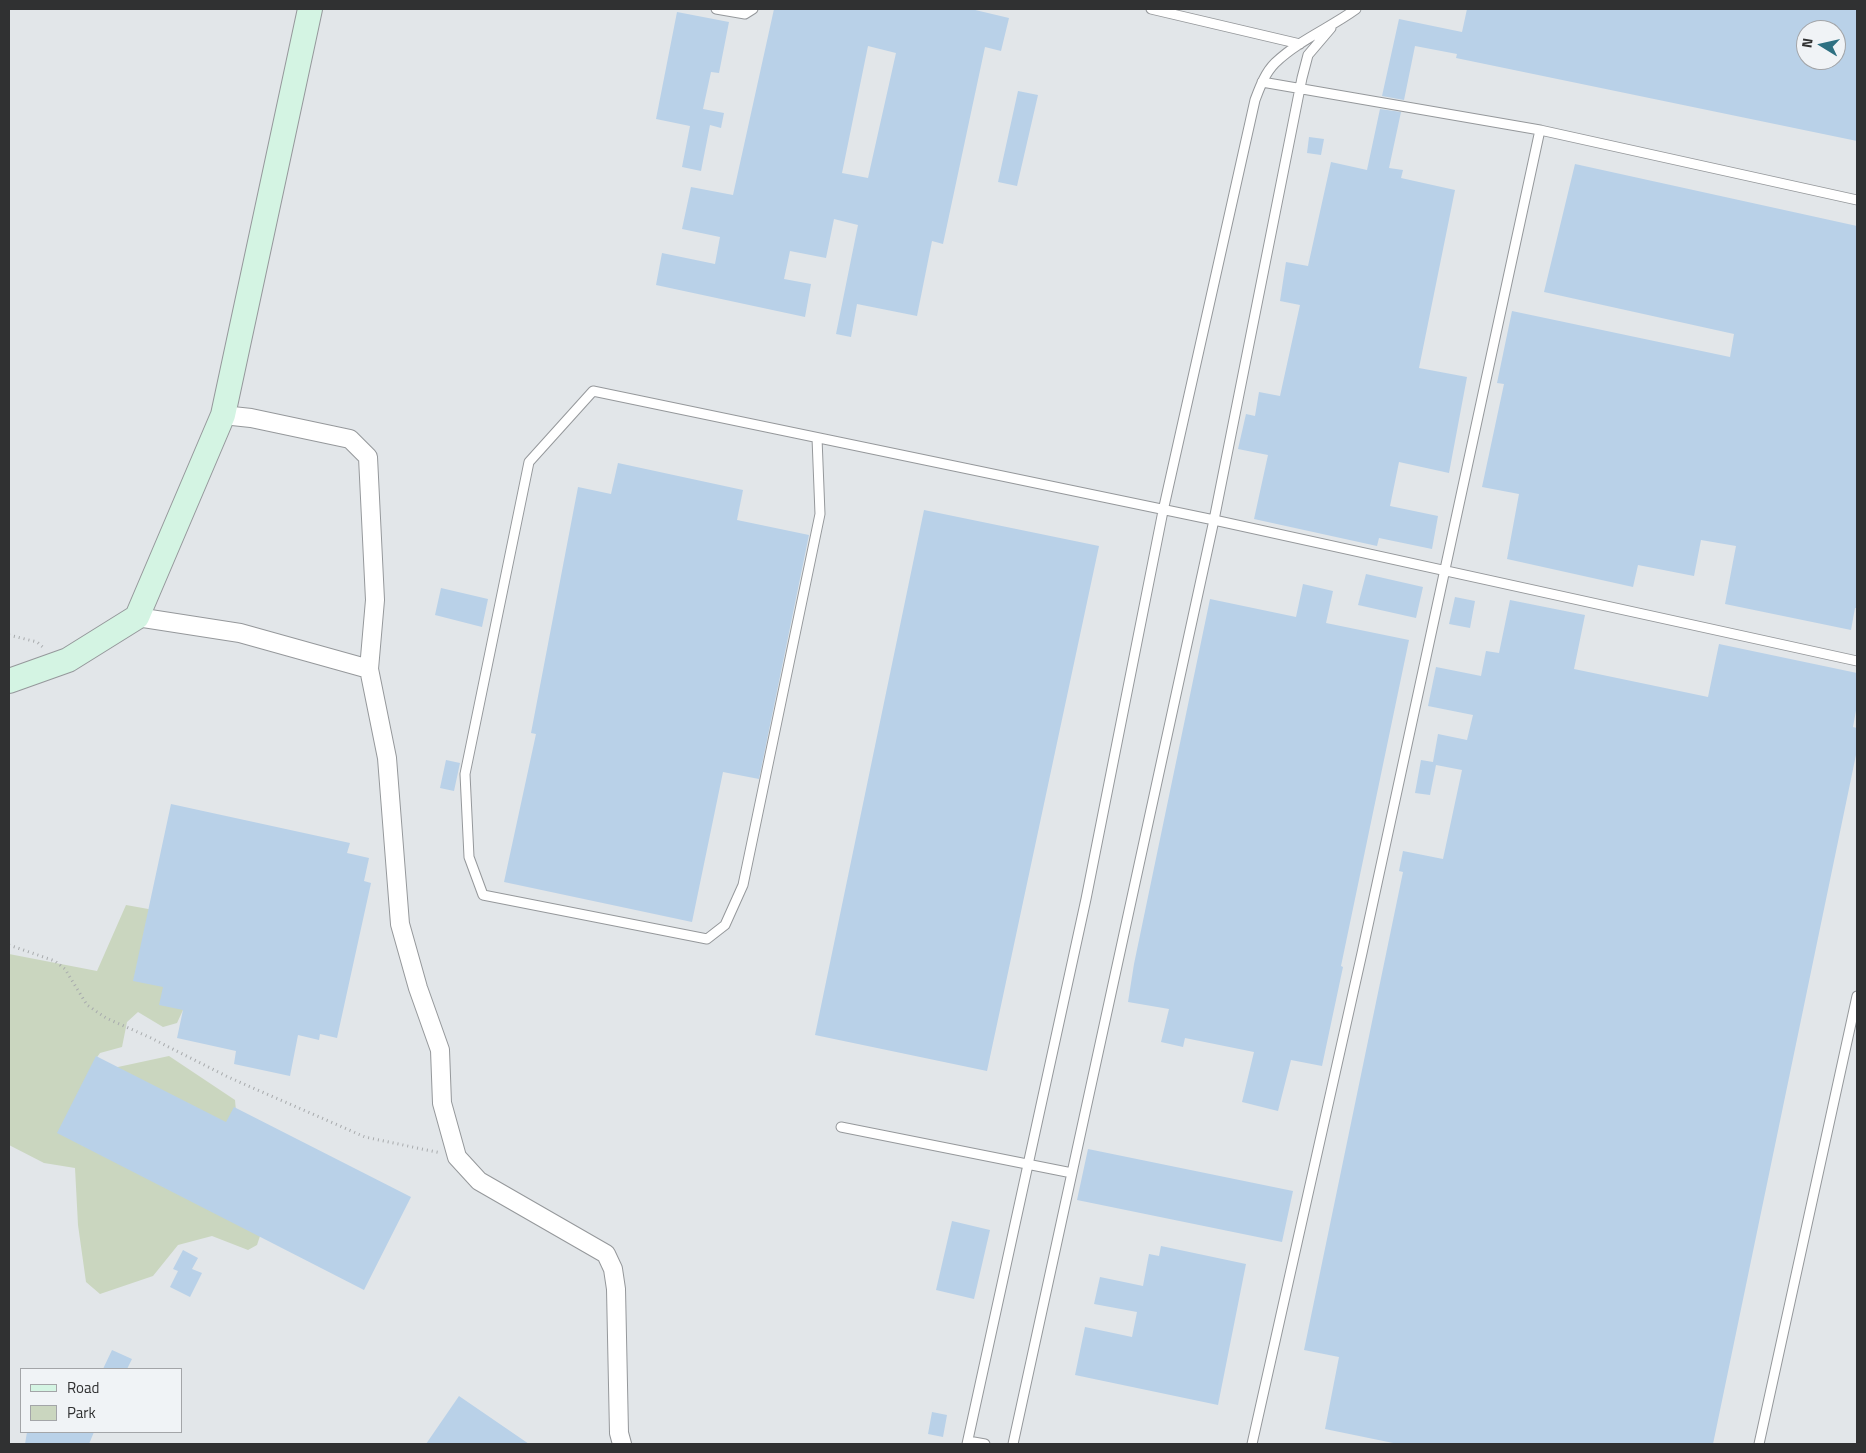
<!DOCTYPE html>
<style>
body{margin:0}
#map{position:relative;width:1866px;height:1453px;overflow:hidden;background:#e2e6e9;font-family:"Titillium Web",sans-serif}
canvas{display:block}
.frame{position:absolute;inset:0;border:10px solid #303132;pointer-events:none}
.legend{position:absolute;left:20px;top:1368px;width:162px;height:65px;box-sizing:border-box;background:#f0f3f6;border:1px solid #a3a5a8;margin:0;padding:6px 9px;list-style:none;font-size:15px;color:#303132}
.legend li{display:flex;align-items:center;gap:10px;height:25px}
.legend b{width:25px;border:1px solid #a3a5a8}
.north{position:absolute;left:1796px;top:20px;width:50px;height:50px;box-sizing:border-box;background:#f0f3f6;border:1px solid #a3a5a8;border-radius:50%;rotate:279deg;font-size:14px;font-weight:700;line-height:20px;text-align:center;color:#303132}
.north::after{content:'';display:block;margin:auto;width:18px;height:22px;background:#2e7082;clip-path:polygon(50% 0,100% 100%,50% 72%,0 100%)}
</style>
<div id="map">
<canvas width="1866" height="1453"></canvas>
<div class="frame"></div>
<ul class="legend">
<li><b style="height:6px;background:#d4f4e3"></b>Road</li>
<li><b style="height:14px;background:#cad6bf"></b>Park</li>
</ul>
<div class="north">N</div>
</div>
<script>
const ctx = document.querySelector('canvas').getContext('2d');
ctx.lineJoin = 'round';
function paint(path, color) { ctx.fillStyle = color; ctx.fill(path, 'evenodd'); }
function strokePath(path, color, width, dash) { ctx.strokeStyle = color; ctx.lineWidth = width; ctx.lineCap = dash ? 'butt' : 'round'; ctx.setLineDash(dash || []); ctx.stroke(path); }
const green = new Path2D(`
 M126,905l39,7 18,98 -6,13 -14,4 -25,-15 -11,10 -5,25 -22,6 -7,10 11,7 65,-14 66,44 3,34 23,99 -4,12 -9,5 -36,-14 -34,9 -25,31 -53,18 -14,-12 -8,-57 -3,-57 -31,-5 -35,-18v-191l88,17z`);
const building = new Path2D(`
 M774,9h197l38,9 -8,33 -16,-4 -42,197 -11,-3 -15,75 -60,-12 -6,33 -15,-3 22,-109 -24,-6 -8,39 -36,-7 -6,28 27,5 -6,33 -149,-32 6,-32 53,11 5,-27 -38,-8 9,-42 42,8zM868,46l28,7 -28,125 -26,-5z
 M1467,9h390v132l-401,-83 1,-4 -42,-8 -11,54 -22,-4 17,-77 63,13zM1806,30h30v30h-30z
 M677,12l52,10 -10,51 -8,-1 -8,37 21,4 -3,15 -11,-3 -9,46 -19,-4 8,-41 -34,-7z
 M1018,91l20,4 -21,91 -19,-4z
 M1380,109l21,3 -12,56 14,2 -2,8 54,12 -36,178 48,9 -18,96 -50,-11 -9,44 48,10 -6,33 -53,-11 -2,8 -123,-27 14,-64 -30,-6 8,-35 9,2 4,-24 21,4 20,-91 -20,-4 6,-39 22,4 23,-104 36,8z
 M1309,137l15,2 -3,16 -14,-2z
 M1575,164l282,62v382h-2l-4,22 -126,-26 11,-58 -35,-6 -7,36 -56,-11 -5,22 -126,-28 12,-65 -37,-7 22,-103 -7,-1 15,-72 218,46 4,-23 -190,-42z
 M618,463l125,27 -6,30 72,15 -50,244 -36,-7 -31,150 -188,-40 32,-148 -5,-1 47,-246 33,7z
 M924,510l175,36 -112,525 -172,-36z
 M1366,574l57,13 -7,31 -58,-13z
 M1303,584l30,7 -7,32 83,17 -68,326 2,1 -21,99 -31,-6 -13,51 -36,-9 12,-50 -69,-14 -2,9 -22,-5 8,-33 -41,-7 6,-38 76,-365 86,18z
 M441,588l47,11 -6,28 -47,-12z
 M1455,597l20,4 -5,27 -21,-4z
 M1510,600l75,15 -11,54 134,28 11,-53 138,29v32l-4,22 4,1v22l-144,694h-315l-73,-15 14,-72 -35,-7 99,-478 -4,-1 4,-20 40,8 19,-89 -26,-5 -6,30 -15,-2 6,-33 12,2 5,-28 29,6 6,-25 -45,-9 8,-39 45,9 5,-25 13,2z
 M446,760l14,3 -6,28 -14,-3z
 M171,804l179,39 -3,10 22,5 -5,23 7,2 -34,155 -17,-4 -1,6 -21,-5 -8,41 -56,-12 2,-13 -59,-13 6,-28 -24,-5 4,-18 -30,-6z
 M96,1056l130,66 8,-15 177,90 -47,93 -307,-157z
 M1088,1149l205,42 -11,51 -205,-42z
 M952,1221l38,9 -16,69 -38,-9z
 M1161,1246l85,18 -28,141 -143,-30 10,-48 47,10 5,-25 -43,-8 6,-27 43,9 6,-32 10,2z
 M183,1250l15,8 -6,11 10,4 -12,24 -20,-10 8,-16 -5,-2z
 M112,1350l20,9 -5,10h-24z
 M459,1396l70,48h-103z
 M932,1412l15,3 -4,22 -15,-3z
 M27,1432h67l-5,12h-64z`);
const path = new Path2D(`
 M9,635l28,7 8,7
 M9,945l46,16 10,8 22,36 19,13 45,20 77,39 137,60 76,16`);
const lane = new Path2D(`
 M716,9l29,5 8,-5
 M1151,9l149,35
 M1262,82l278,48 317,70
 M817,438l3,76 -77,371 -18,40 -18,14 -224,-44 -14,-38 -4,-83 64,-312 64,-71 621,129 643,141
 M841,1127l231,46
 M968,1441l17,3
 M967,1444l119,-545 77,-388 92,-411c5,-13 10,-27 20,-37 24,-23 55,-35 81,-54
 M1013,1444l201,-924 88,-442 6,-23 23,-27
 M1252,1444l110,-491 178,-823
 M1759,1444l98,-448`);
const street = new Path2D(`
 M223,415l28,3 99,21 18,18 7,143 -6,69 18,89 13,166 18,64 22,62 2,53 15,54 22,24 127,73 7,15 3,20 3,144 3,11
 M137,617l103,16 129,36`);
const secondary = new Path2D(`
 M9,681l59,-21 69,-43 86,-202 87,-406`);
paint(green, '#cad6bf');
paint(building, '#b9d1e8');
strokePath(lane, '#95989b', 11);
strokePath(street, '#95989b', 20);
strokePath(secondary, '#95989b', 26);
strokePath(path, '#a8abad', 3, [1, 4]);
strokePath(lane, '#fff', 9);
strokePath(street, '#fff', 18);
strokePath(secondary, '#d4f4e3', 24);
</script>
